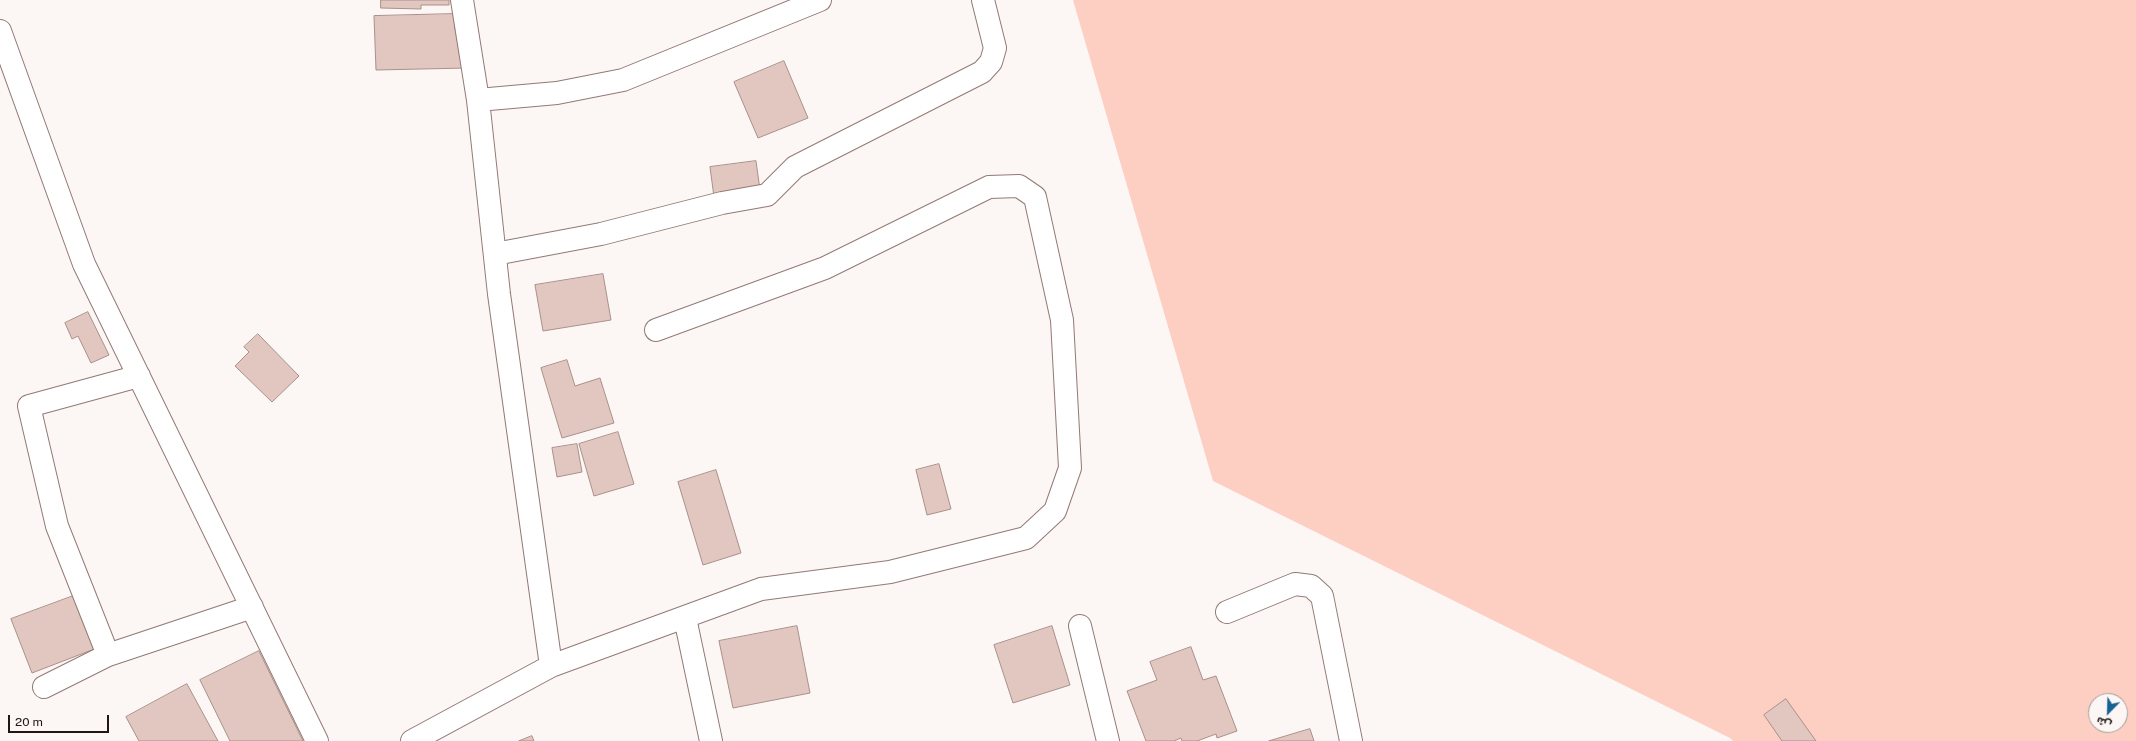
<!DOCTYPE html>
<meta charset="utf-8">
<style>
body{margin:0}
#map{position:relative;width:2136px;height:741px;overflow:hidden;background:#fcf6f5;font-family:"Public Sans","Noto Sans Arabic",sans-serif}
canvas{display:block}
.north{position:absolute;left:2088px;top:693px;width:40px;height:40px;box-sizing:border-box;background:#fcf6f5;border:1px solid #a49d9b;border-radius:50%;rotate:203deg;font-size:11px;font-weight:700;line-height:16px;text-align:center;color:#201714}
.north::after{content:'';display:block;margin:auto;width:14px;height:18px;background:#156295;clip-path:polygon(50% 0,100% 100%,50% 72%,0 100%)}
.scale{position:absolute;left:8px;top:715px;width:101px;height:18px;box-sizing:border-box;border:2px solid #201714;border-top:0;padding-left:5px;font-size:12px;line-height:14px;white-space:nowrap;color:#201714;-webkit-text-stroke:3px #fcf6f5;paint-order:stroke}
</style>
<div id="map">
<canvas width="2136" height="741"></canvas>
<div class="north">ش</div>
<div class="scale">20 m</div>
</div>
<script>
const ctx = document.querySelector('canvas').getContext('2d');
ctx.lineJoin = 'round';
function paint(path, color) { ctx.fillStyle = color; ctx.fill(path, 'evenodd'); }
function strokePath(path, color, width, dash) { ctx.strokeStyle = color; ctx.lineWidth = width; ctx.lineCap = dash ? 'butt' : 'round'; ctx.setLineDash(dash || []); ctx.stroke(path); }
const green = new Path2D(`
 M1073,0h1063v741h-403l-3,-3 -517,-257zM2096,701h24v24h-24z`);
const building = new Path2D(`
 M381,0h68v5h-28v4l-40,-1z
 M454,14l1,16h10l2,38 -91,2 -2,-54z
 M784,61l24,57 -50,20 -24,-56z
 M756,161l4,29 -46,7 -4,-30z
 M603,274l8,46 -68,11 -8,-46z
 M88,312l21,43 -18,8 -13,-27 -6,3 -7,-16z
 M258,334l41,42 -27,26 -37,-36 14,-14 -5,-5z
 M567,360l8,26 25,-8 14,45 -52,15 -21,-70z
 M618,432l16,52 -40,12 -15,-52z
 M577,444l5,28 -25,5 -5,-29z
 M939,464l12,45 -24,6 -11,-45z
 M716,470l25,83 -38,12 -25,-83z
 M76,595l21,53 -65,25 -21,-54z
 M797,626l13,67 -77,15 -14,-67z
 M1052,626l18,59 -57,18 -19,-58z
 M1191,647l12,33 13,-4 21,55 -20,7 -1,-4 -19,7h-15l-1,-3 -7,3h-28l-19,-50 30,-11 -7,-18z
 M259,651l44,90h-73l-30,-61z
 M187,684l31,57h-79l-13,-24z
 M1786,699l30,42h-34l-18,-26z
 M1310,729l4,12h-45z
 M532,736l2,5h-15z`);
const minor = new Path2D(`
 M462,0l16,100 21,194 52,372
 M0,31l84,233 233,477
 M478,100l79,-7 66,-13 197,-80
 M495,254l106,-20 121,-31 45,-8 28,-28 187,-95 9,-10 4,-14 -12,-48
 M1227,612l68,-28 16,2 11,10 29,145
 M685,618l26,123
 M1080,626l28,115
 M108,655l-51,-129 -28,-120 110,-30
 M44,687l64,-32 144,-48
 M412,741l139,-75 210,-77 129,-17 136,-34 29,-27 15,-43 -8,-148 -27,-123 -16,-11 -30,1 -164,81 -169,62`);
paint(green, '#fdcec2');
paint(building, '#e2c7c0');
strokePath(building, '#a9908a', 1);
strokePath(minor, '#927a74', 24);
strokePath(minor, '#fff', 22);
</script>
